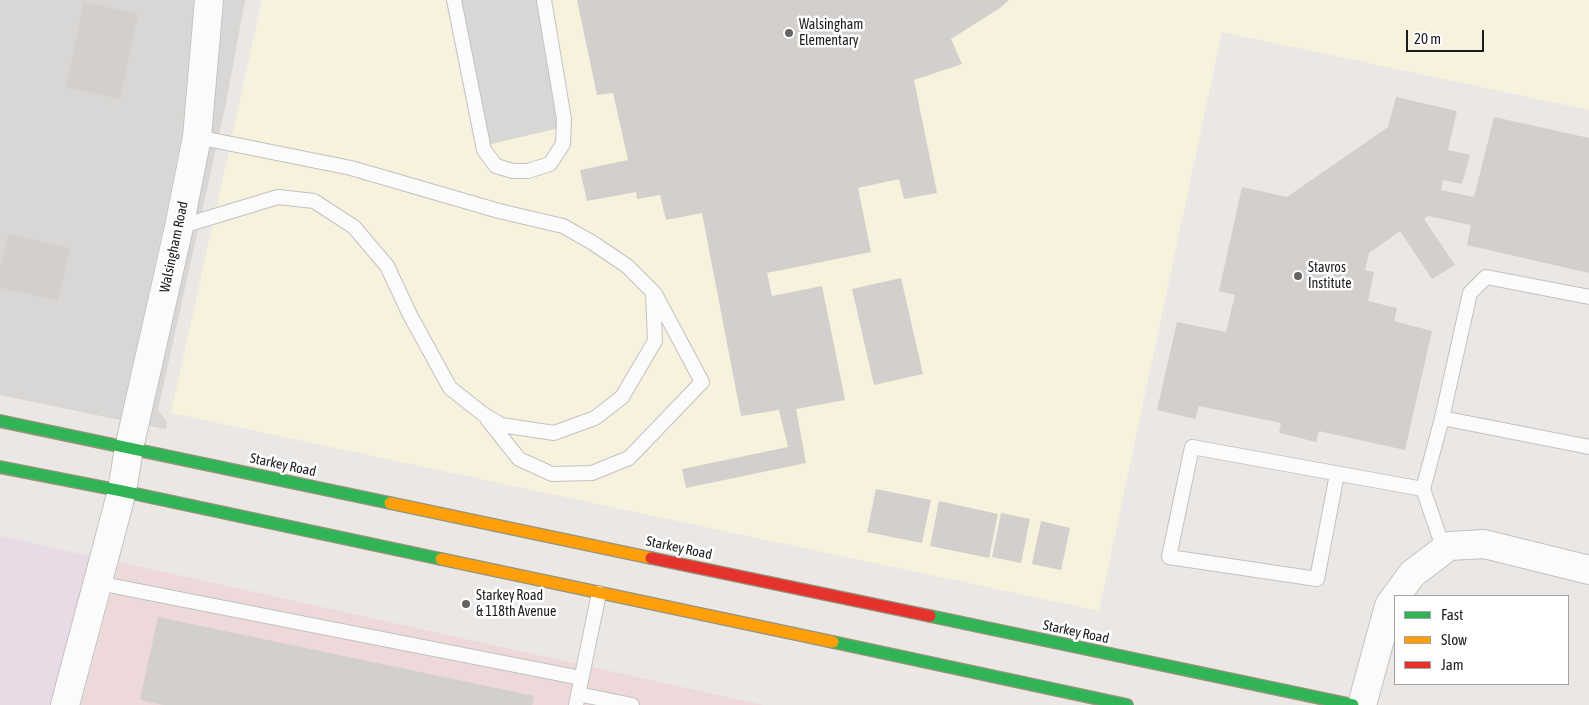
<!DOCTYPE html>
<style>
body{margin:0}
#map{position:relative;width:1589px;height:705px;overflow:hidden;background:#eae7e4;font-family:"Asap Condensed",sans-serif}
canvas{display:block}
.legend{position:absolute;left:1394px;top:595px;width:175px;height:90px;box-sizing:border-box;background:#fff;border:1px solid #a4a4a4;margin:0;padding:6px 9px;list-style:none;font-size:15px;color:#1c1c1c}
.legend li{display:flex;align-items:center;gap:10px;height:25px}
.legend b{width:25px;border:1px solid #a4a4a4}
.scale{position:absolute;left:1406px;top:30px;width:78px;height:22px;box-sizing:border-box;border:2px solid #1c1c1c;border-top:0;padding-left:6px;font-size:15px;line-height:18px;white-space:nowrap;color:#1c1c1c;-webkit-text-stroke:4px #fff;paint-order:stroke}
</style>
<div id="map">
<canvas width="1589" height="705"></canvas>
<ul class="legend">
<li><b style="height:6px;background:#30b455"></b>Fast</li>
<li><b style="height:6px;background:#ff9f0a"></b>Slow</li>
<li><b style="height:6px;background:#e5322d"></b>Jam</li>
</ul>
<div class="scale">20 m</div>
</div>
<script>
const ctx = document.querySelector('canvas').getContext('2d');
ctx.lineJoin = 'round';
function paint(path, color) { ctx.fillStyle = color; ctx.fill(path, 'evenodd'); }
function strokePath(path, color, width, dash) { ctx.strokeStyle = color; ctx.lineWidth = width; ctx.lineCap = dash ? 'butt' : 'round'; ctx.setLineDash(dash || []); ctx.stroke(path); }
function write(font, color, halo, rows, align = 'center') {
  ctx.font = font + ' "Asap Condensed",sans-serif'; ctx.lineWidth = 5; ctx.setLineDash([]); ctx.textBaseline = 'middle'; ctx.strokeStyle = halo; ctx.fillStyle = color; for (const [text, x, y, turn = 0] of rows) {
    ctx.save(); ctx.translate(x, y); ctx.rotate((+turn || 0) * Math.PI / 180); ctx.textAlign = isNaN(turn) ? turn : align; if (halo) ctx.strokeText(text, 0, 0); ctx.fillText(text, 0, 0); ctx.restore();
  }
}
const residential = new Path2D(`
 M0,0h194l-12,134 -18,90 -44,196 -120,-25z
 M224,0h21l-19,103 -68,307 9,12 -1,7 -17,-3 44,-195 18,-92z`);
const commercial = new Path2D(`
 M119,562l644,143h-682z`);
const industrial = new Path2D(`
 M0,536l90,20 -40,149h-50z`);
const education = new Path2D(`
 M262,0h1327v110l-367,-78 -123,579 -928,-198z`);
const religious = new Path2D(`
 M454,0h90l19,127 -80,19z`);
const building = new Path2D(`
 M577,0h432l-9,8 -49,31 11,25 -48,16 23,113 -33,6 -5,-20 -41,9 13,64 -104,21 5,23 50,-10 23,114 -49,9 10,54 -120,25 -4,-19 106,-22 -9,-37 -38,6 -39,-203 -36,7 -6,-25 -23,4 -1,-7 -49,9 -7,-31 48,-10 -15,-67 -16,2z
 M84,2l54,12 -18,85 -54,-12z
 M1396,97l61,14 -9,39 22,5 -8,29 -19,-4 -2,10 33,7 20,-80 95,21v135l-122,-28 4,-20 -43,-9 -4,3 31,46 -23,14 -32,-48 -31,22 -4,17 9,2 -6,29 29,7 -3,13 38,10 -27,119 -86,-19 -3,11 -37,-9 2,-10 -82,-17 -4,13 -38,-9 20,-88 49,10 9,-37 -16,-4 23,-104 45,10 101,-70z
 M8,234l62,14 -12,52 -58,-12v-19z
 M901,278l22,96 -49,11 -22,-96z
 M876,489l55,11 -9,43 -55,-11z
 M939,501l59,13 -9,44 -59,-12z
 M1001,513l29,6 -9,44 -29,-6z
 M1041,521l29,7 -9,42 -29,-6z
 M158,617l376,79 -2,9h-369l-23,-5z`);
const lane = new Path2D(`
 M454,0l30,150 12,16 17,5h15l22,-7 13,-20 1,-25 -20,-119
 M179,227l99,-30 36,4 40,26 33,39 23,49 40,73 33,26 18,11 53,8 41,-15 27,-21 33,-56 -2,-49 -26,-26 -34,-23 -30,-17 -64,-15 -148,-43 -154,-31
 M1442,418l147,29
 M488,420l31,39 33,15 40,-1 37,-15 73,-76 -47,-88
 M1337,474l-20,105 -148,-22 23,-110 231,42 19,-71 28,-125 16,-16 103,20
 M1423,489l21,61
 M98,583l483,95
 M578,694l54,11
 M576,705l23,-112`);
const street = new Path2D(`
 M1396,596l16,-22 37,-28 35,-2 105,26
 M65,705l57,-214 7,-43 50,-221 18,-90 12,-137
 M1362,705l27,-99 6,-9`);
const fast = new Path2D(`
 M0,421l390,82
 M0,467l122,24 319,68
 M930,616l423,89
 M833,642l294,63`);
const slow = new Path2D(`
 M390,503l261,55
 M441,559l392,83`);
const jam = new Path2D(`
 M651,558l279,58`);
const markers = [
 [789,33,5,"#646362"],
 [1298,276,5,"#646362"],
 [466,604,5,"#646362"]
];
const poiNames = [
 ["Walsingham",799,25],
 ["Elementary",799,41],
 ["Stavros",1308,268],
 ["Institute",1308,284],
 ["Starkey Road",476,596],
 ["& 118th Avenue",476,612]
];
const streetNames = [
 ["Walsingham Road",174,247,-78],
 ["Starkey Road",283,465,12],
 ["Starkey Road",679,548,12],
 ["Starkey Road",1076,632,12]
];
paint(residential, '#d9d7d5');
paint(commercial, '#edd9d9');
paint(industrial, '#e8dbe5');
paint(education, '#f6f2dd');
paint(religious, '#d8d7d6');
paint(building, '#d3cfcc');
strokePath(lane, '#c3c2c0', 16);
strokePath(street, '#c3c2c0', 30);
strokePath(fast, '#94937c', 14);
strokePath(slow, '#94937c', 14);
strokePath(jam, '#94937c', 14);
strokePath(lane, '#fcfbfb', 14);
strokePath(street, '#fcfbfb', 28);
strokePath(fast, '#30b455', 11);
strokePath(slow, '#ff9f0a', 11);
strokePath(jam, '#e5322d', 11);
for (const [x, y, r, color] of markers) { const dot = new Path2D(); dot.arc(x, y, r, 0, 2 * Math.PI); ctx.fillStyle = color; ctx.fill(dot); strokePath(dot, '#fff', 2); }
write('14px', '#1c1c1c', '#fff', poiNames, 'left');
write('14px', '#1c1c1c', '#fff', streetNames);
</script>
